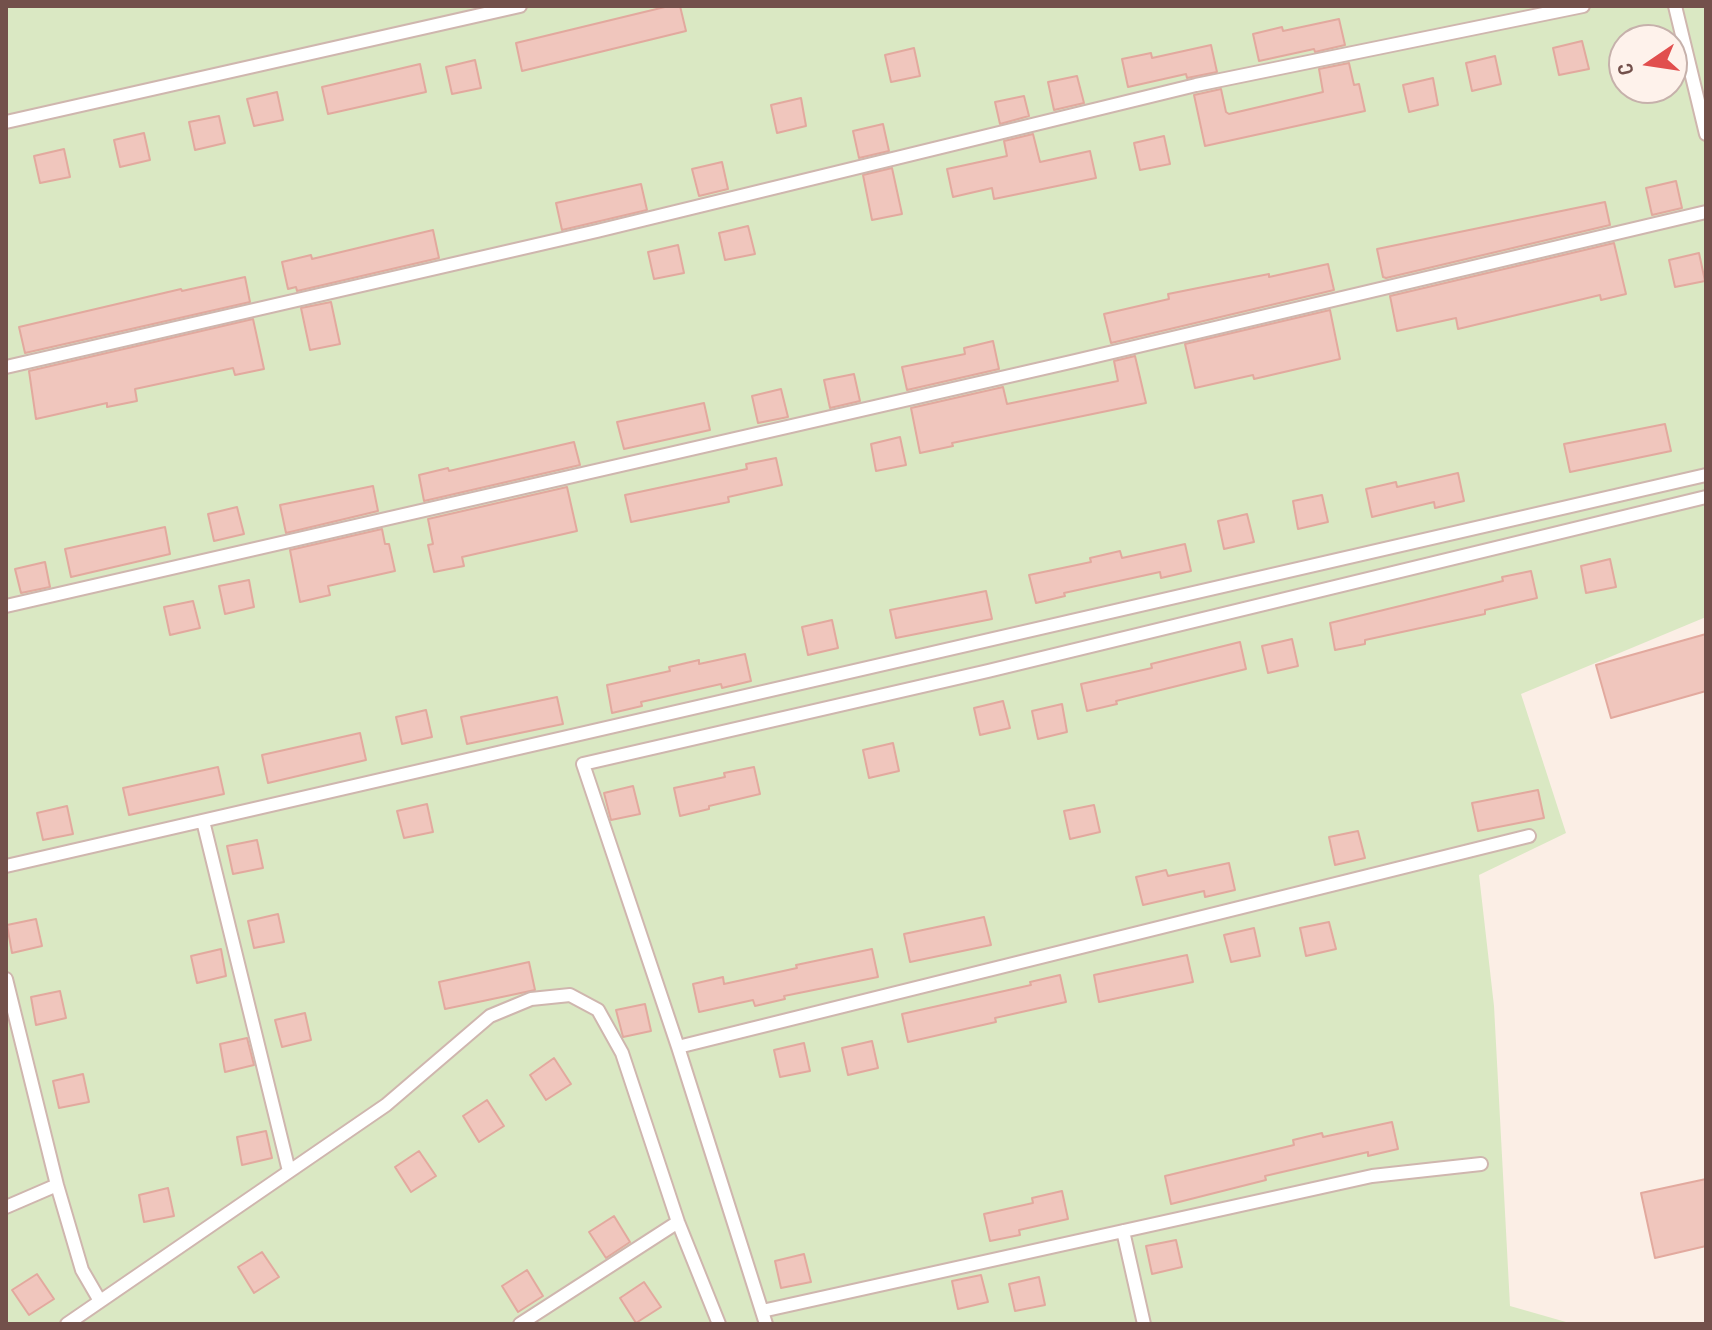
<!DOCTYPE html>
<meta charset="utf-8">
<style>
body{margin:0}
#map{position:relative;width:1712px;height:1330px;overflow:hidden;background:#fbeee5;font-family:"Sofia Sans Condensed",sans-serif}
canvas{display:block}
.frame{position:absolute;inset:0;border:8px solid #73504b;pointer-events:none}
.north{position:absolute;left:1608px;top:24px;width:80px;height:80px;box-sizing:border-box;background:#fef2eb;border:2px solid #c6b1ab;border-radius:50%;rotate:257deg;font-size:22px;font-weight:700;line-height:32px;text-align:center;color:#73504b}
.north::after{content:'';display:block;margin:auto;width:28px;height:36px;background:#e14f4e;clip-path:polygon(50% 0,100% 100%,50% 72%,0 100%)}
</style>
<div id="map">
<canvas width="1712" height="1330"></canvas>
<div class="frame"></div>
<div class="north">С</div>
</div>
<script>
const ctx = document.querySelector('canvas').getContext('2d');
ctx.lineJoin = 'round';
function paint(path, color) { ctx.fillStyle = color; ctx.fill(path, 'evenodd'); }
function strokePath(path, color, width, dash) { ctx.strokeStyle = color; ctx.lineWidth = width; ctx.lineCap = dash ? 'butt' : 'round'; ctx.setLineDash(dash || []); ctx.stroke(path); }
const green = new Path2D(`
 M6,6h1700v611l-185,77 45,139 -87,42 15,131 16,300 63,18h-1567zM1624,40h48v48h-48z`);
const building = new Path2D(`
 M669,6h11l6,25 -164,40 -6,-28z
 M1339,19l6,26 -30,7 -1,-3 -55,12 -6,-27 29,-7 1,4z
 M1582,41l7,28 -30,6 -6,-27z
 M1211,45l6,27 -30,6 -1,-4 -58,13 -6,-28 29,-6 1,5z
 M914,48l6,28 -29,6 -6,-27z
 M1495,56l6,28 -29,7 -6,-28z
 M475,60l6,28 -29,6 -6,-27z
 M1349,63l5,22 5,-1 6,27 -160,35 -11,-51 27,-6 5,23 3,2 94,-22 -4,-23z
 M420,64l6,28 -98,22 -6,-27z
 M1077,76l7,27 -30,7 -6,-28z
 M1433,78l5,27 -29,7 -6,-27z
 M277,92l6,28 -29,6 -7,-27z
 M1024,96l5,20 -29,8 -5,-22z
 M801,98l5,28 -29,7 -6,-28z
 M219,116l6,27 -30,7 -6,-28z
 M883,124l6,27 -30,7 -6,-27z
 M144,133l6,27 -30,7 -6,-27z
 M1033,134l7,28 50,-11 6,27 -102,21 -2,-11 -39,9 -6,-28 60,-13 -3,-15z
 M1164,136l6,28 -30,6 -6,-27z
 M64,149l6,28 -30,6 -6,-27z
 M722,162l6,27 -29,7 -7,-27z
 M892,168l10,46 -30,6 -9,-45z
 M1676,181l6,27 -30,7 -6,-27z
 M641,184l6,26 -85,20 -6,-27z
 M1605,202l5,23 -224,53 -3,-1 -6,-28z
 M748,226l7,28 -30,6 -6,-27z
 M433,230l6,28 -142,33 -1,-4 -8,2 -6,-27 29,-7 1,4z
 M1614,243l12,51 -25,6 -1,-5 -142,34 -2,-11 -59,13 -7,-35z
 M678,245l6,28 -30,6 -6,-27z
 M1699,253l6,28 -30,6 -6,-27z
 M1328,264l6,26 -223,53 -7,-29 65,-15 -1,-5 30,-6 71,-14v3z
 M245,277l5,25 -225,51 -6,-26 162,-38 1,2z
 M331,302l9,42 -30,6 -9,-42z
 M1330,310l10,49 -86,20 -1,-4 -58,13 -10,-44z
 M253,319l11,50 -29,6 -2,-7 -98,21 2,12 -30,6v-4l-71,16 -7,-48z
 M993,341l6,28 -92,21 -5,-23 63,-13 -1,-6z
 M1135,356l11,47 -194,40 1,3 -33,7 -9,-45 92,-21 4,17 111,-23 -4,-20z
 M854,374l6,27 -30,7 -6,-28z
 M781,389l7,28 -30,6 -6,-27z
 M704,403l6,27 -86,19 -7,-27z
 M1665,424l6,27 -101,21 -6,-28z
 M900,437l6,28 -30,6 -5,-27z
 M574,442l6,23 -156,36 -5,-26 29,-7 1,3z
 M776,458l6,27 -54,12 1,5 -98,20 -6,-27 122,-26 -1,-5z
 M1458,473l6,28 -29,7 -1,-6 -62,15 -6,-28 30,-7 1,5z
 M373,486l5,25 -92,22 -6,-28z
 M567,487l10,44 -115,26 2,9 -30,6 -6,-27 5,-1 -5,-25z
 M1322,495l6,27 -30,7 -5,-28z
 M237,507l7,27 -30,7 -6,-27z
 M1247,514l7,28 -30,7 -6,-28z
 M165,527l5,27 -99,23 -6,-28z
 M382,529l3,15h4l6,27 -67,15 2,9 -30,7 -10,-52z
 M1185,544l6,27 -30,7 -1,-6 -96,21 1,3 -29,7 -7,-28 62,-13 -1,-4 30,-7 2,7z
 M1610,559l6,28 -30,6 -5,-27z
 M45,562l5,25 -29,6 -6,-24z
 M1531,571l6,27 -52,12v4l-120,26v4l-30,6 -5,-27 173,-42 -1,-4z
 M249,580l5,27 -29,7 -6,-28z
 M986,591l6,28 -96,19 -6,-28z
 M193,601l7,27 -30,7 -6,-28z
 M832,620l6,28 -30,7 -6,-28z
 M1706,634v57l-95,27 -15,-53z
 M1292,639l6,27 -30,7 -6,-27z
 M1240,642l6,27 -130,32 1,3 -30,7 -6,-27 71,-16 -1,-4z
 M745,654l6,27 -29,7 -1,-4 -80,18 1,4 -30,7 -5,-28 63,-14 -1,-4 30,-7v4z
 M557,697l6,27 -96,20 -6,-27z
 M1003,701l7,27 -30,7 -6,-27z
 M1062,704l5,28 -29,7 -6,-28z
 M426,710l6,27 -30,7 -6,-27z
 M360,733l6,27 -98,23 -6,-28z
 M893,743l6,28 -30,7 -6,-28z
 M218,767l6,27 -95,21 -6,-27z
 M754,767l6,27 -51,12v3l-29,7 -6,-28 51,-11 -1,-4z
 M633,786l7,28 -29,6 -7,-27z
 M1538,790l6,28 -66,13 -6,-28z
 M427,804l6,28 -29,6 -7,-27z
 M1094,805l6,27 -30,7 -6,-28z
 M67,806l6,28 -30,6 -6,-27z
 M1358,831l7,27 -30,7 -6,-28z
 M257,840l6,28 -30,6 -6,-28z
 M1229,863l6,27 -30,7 -1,-6 -61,14 -7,-28 30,-7 2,6z
 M278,914l6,28 -30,6 -6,-27z
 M984,917l7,28 -81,17 -6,-28z
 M36,919l6,27 -30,7 -5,-28z
 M1329,922l7,27 -30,7 -6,-28z
 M1254,928l6,28 -29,6 -7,-27z
 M221,949l5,27 -29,7 -6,-27z
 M872,949l6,28 -94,19 1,3 -30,7 -2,-6 -54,12 -6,-28 30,-7 1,7 73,-16 -1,-3z
 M1187,955l6,27 -94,20 -5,-27z
 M529,962l6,28 -90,19 -6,-27z
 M1060,975l6,27 -71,16 1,4 -88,20 -6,-28 129,-29 -1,-3z
 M60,991l6,27 -30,7 -5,-28z
 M645,1004l6,27 -28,6 -7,-27z
 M305,1013l6,27 -29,7 -7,-27z
 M247,1038l7,27 -29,7 -5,-28z
 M872,1041l6,27 -30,7 -6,-27z
 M804,1043l6,28 -30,6 -6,-27z
 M554,1058l17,26 -25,16 -16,-25z
 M83,1074l6,28 -30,6 -6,-27z
 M487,1100l17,26 -25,16 -16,-26z
 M1392,1122l6,27 -30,7v-4l-103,24 1,4 -95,24 -6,-28 129,-31 -1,-5 29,-7 1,4z
 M266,1131l6,27 -30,7 -5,-28z
 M419,1151l17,25 -25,16 -16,-25z
 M1706,1179v67l-51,12 -14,-65z
 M168,1188l6,28 -30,6 -5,-27z
 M1062,1191l6,28 -49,11 1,5 -30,6 -6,-27 49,-11 -1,-5z
 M614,1216l16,26 -24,16 -17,-26z
 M1176,1240l6,27 -30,7 -6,-28z
 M262,1252l17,25 -25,16 -16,-26z
 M804,1254l7,28 -30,6 -6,-27z
 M527,1270l16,26 -25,16 -16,-26z
 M37,1274l17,25 -25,16 -17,-25z
 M981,1275l7,27 -30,7 -6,-28z
 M1039,1277l6,28 -30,6 -6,-27z
 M644,1282l17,25 -25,16 -16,-25z`);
const lane = new Path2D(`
 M1675,6l31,128
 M6,122l514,-116
 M6,367l591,-136 599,-146 387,-79
 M6,606l1069,-245 631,-149
 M203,821l86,350
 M6,866l1700,-391
 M6,979l51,206 25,85 18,31
 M678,1047l851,-211
 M6,1207l51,-22
 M1123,1231l21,93
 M762,1311l610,-135 109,-12
 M67,1324l319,-219 104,-89 41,-17 39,-4 28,15 24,43 56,169 41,102
 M520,1324l158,-102
 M766,1324l-88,-277 -95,-283 405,-93 718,-174`);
paint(green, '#dae8c3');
paint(building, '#f0c6bd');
strokePath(building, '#e2a99e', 2);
strokePath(lane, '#cfb6ae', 16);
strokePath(lane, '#fff', 12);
</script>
